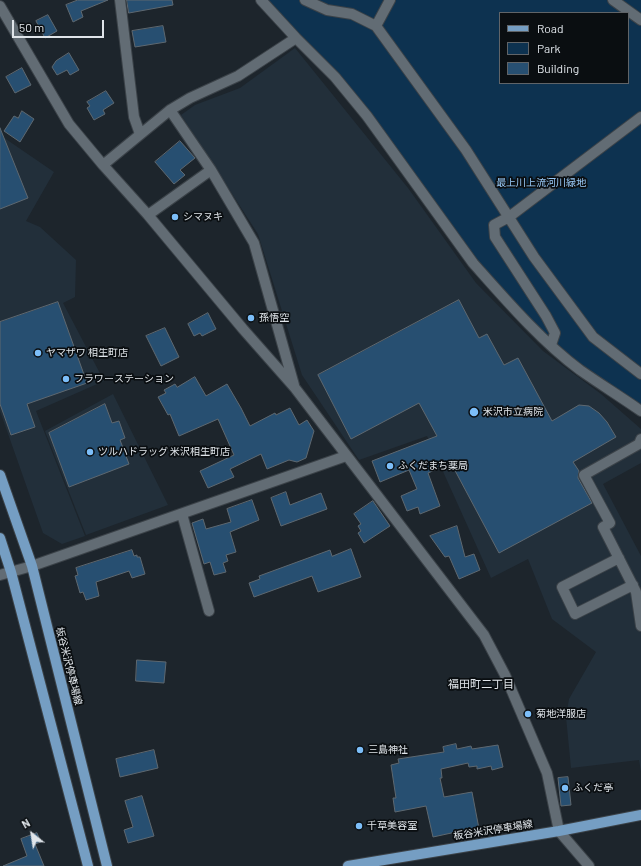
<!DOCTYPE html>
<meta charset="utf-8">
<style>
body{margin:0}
#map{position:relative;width:641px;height:866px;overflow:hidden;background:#1d252c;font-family:Barlow,sans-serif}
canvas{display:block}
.legend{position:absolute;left:499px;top:12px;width:130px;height:72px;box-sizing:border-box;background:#0a0e11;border:1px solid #606468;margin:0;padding:5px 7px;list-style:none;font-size:12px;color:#e0e5ea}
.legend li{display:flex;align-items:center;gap:8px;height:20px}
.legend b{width:20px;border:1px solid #606468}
.north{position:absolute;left:12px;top:814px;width:40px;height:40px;-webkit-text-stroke:3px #0a0e11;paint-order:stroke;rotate:330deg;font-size:11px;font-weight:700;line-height:16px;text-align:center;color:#e0e5ea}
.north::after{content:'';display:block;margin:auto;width:14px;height:18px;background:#e0e5ea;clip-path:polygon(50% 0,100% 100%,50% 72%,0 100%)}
.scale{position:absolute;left:12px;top:20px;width:92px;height:18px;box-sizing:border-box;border:2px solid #e0e5ea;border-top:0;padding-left:5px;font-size:12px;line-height:14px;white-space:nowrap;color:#e0e5ea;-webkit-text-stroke:3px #0a0e11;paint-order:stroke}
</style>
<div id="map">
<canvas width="641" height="866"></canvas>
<ul class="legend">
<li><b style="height:5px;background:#759ec3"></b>Road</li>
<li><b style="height:11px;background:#0d3250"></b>Park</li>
<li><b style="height:11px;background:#274f71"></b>Building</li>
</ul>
<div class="north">N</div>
<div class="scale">50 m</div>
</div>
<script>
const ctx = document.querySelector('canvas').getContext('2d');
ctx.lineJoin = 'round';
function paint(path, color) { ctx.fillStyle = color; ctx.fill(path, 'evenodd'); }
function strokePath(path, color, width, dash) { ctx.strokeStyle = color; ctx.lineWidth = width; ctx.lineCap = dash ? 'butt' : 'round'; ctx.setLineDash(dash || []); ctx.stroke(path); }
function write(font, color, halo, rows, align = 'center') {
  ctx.font = font + ' Barlow,"Noto Sans JP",sans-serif'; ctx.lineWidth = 3.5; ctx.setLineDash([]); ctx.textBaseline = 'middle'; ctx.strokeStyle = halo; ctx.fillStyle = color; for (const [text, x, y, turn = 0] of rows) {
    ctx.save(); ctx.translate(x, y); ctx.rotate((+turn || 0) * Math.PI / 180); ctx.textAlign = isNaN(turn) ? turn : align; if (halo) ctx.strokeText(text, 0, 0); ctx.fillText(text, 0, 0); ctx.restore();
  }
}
const built = new Path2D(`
 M295,48l113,140 68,95 67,68 58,43 40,35v34l-38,21 38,72v216l-2,-12 -68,8 -5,-51 3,-18 27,-47 -44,-33 -24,-60 -37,19 -64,-142 -68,24 -57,-85 -44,-141 -77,-119 14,-10 45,-17z
 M0,135l54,37 -28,49 14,6 36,33 -1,37 -12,6 41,78 -68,30 49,125 -23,8 -19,-11 -43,-122z
 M113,394l55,111 -82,30 -41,-104z`);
const green = new Path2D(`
 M265,0h376v406l-58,-39 -47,-42 -61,-64 -106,-147zM500,13h128v70h-128z`);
const building = new Path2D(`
 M78,0h30l-27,11 2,6 -10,5 -7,-17z
 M127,0h45l1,5 -44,8z
 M48,15l9,16 -12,7 -9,-17z
 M163,26l3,16 -31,5 -3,-16z
 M69,53l10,17 -9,5 -3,-5 -10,5 -5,-8 4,-6z
 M22,68l9,17 -16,8 -9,-16z
 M106,91l8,12 -11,7 2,4 -11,6 -7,-12 3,-2 -3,-4z
 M22,111l12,8 -14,23 -16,-11 10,-15 4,2z
 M0,128l28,70 -28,11z
 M180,141l15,17 -15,12 5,5 -11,9 -19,-22z
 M459,300l20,38 8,-4 17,31 14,-7 34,63 27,-16 10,1 10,7 8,9 9,15 -43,25 6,9 -1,7 14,25 -93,50 -48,-90 -23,10 12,33 -20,8 -2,-7 -11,4 -6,-15 16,-7 -8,-19 -29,12 -8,-21 65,-25 -18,-33 -68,36 -33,-64z
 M58,302l29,81 -60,21 8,23 -24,8 -11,-31v-82z
 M208,313l8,16 -14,7 -2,-3 -6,3 -6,-12z
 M165,328l14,29 -18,9 -15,-30z
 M195,377l11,19 21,-12 14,24 9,18 25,-13 1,2 14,-7 9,17 8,-5 7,11 -8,27 -9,4 -8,-2 -22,9 -6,-15 -31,15 4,8 -26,11 -8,-17 34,-16 -16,-36 -39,17 -9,-22 -2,1 -10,-18 8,-4 -2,-3 11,-6 2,3z
 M105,404l7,19 7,-2 6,17 -5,2 9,24 -60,23 -20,-54z
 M286,492l4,13 31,-12 6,16 -46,17 -10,-28z
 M252,500l7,20 -29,12 6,20 -10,3 2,6 -5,2 3,9 -12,3 -4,-13 -6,2 -12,-41 11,-4 3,10 25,-7 -4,-13z
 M373,501l17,25 -26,17 -6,-10 3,-2 -3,-5 3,-2 -7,-10z
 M457,526l8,31 9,-3 6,16 -21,9 -10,-23 -4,1 -15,-21z
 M351,549l10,28 -43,15 -6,-16 -58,21 -5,-14 11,-4 -1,-3 71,-26 2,6z
 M132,550l2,6 3,-1v2h3l5,17 -13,4 -3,-7 -33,11 3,14 -13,4 -3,-8 -3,1 -5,-17 3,-1 -2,-7z
 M137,660l29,2 -2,21 -28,-2z
 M456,744l1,5 14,-3 1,3 26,-4 5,22 -11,3 -1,-4 -14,3v-3l-8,1 -1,-4 -27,6 1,9h-2l4,19 28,-5 8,42 -23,5 -1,-7 -23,5 -7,-31 -31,6 -2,-14h3l-5,-33 8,-2 -1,-4 46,-7 -1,-5z
 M154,750l4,18 -38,9 -4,-18z
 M568,777l3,28 -10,1 -3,-28z
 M142,796l12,40 -26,7 -4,-13 9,-3 -8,-26z
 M37,833l4,9 -6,2 9,22h-41l24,-10 -6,-17z`);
const minor = new Path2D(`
 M120,0l14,117 6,17
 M261,0l35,38 39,39 32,39 106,147c32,36 68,78 107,107 20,14 41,27 61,41
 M305,0l22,10 25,4 24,12 90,124 68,107 59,80 48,37
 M613,0l28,20
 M0,6l69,118 34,41 45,50 95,114 52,59 189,247 21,40 42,98 12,58 30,35
 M376,26l14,-26
 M103,165l67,-55 20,-12 48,-22 58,-38
 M211,170l43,73 40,142
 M148,215l63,-45 -41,-60
 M551,345l4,-12 -9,-17 -51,-79 -1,-12 15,-8 132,-100
 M641,439l-2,5 -55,31 26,48 -7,4 33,65 5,34
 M182,514l27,97
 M619,558l-57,29 13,27 58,-29
 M0,575l32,-9 314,-110`);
const major = new Path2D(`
 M0,475l32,91 75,300
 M0,538l11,34 77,294
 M348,866l211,-35 82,-16`);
const markers = [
 [175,217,4,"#7cbef9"],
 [251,318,4,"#7cbef9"],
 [38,353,4,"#7cbef9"],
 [66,379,4,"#7cbef9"],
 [474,412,5,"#7cbef9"],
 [90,452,4,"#7cbef9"],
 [390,466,4,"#7cbef9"],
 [528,714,4,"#7cbef9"],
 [360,750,4,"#7cbef9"],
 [565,788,4,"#7cbef9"],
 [359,826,4,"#7cbef9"]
];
const parkNames = [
 ["最上川上流河川緑地",541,183]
];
const poiNames = [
 ["シマヌキ",183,217],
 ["孫悟空",259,318],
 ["ヤマザワ 相生町店",46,353],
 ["フラワーステーション",74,379],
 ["米沢市立病院",483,412],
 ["ツルハドラッグ 米沢相生町店",98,452],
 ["ふくだまち薬局",398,466],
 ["菊地洋服店",536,714],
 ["三島神社",368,750],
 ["ふくだ亭",573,788],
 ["千草美容室",367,826]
];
const streetNames = [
 ["板谷米沢停車場線",69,666,76],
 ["板谷米沢停車場線",493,830,-9]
];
const neighbourhoodNames = [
 ["福田町二丁目",481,684]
];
paint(built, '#222f3a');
paint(green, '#0d3250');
paint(building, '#274f71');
strokePath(building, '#5e6870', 1);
strokePath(minor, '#3b4248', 12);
strokePath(major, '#3b4248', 12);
strokePath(minor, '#626c74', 10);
strokePath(major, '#759ec3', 10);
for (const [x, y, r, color] of markers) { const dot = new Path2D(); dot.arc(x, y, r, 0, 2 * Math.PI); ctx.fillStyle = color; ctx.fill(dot); strokePath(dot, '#0a0e11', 1.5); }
write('10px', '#9acbf9', '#0a0e11', parkNames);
write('10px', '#e0e5ea', '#0a0e11', poiNames, 'left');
write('10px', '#e0e5ea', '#0a0e11', streetNames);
write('11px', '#e0e5ea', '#0a0e11', neighbourhoodNames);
</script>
